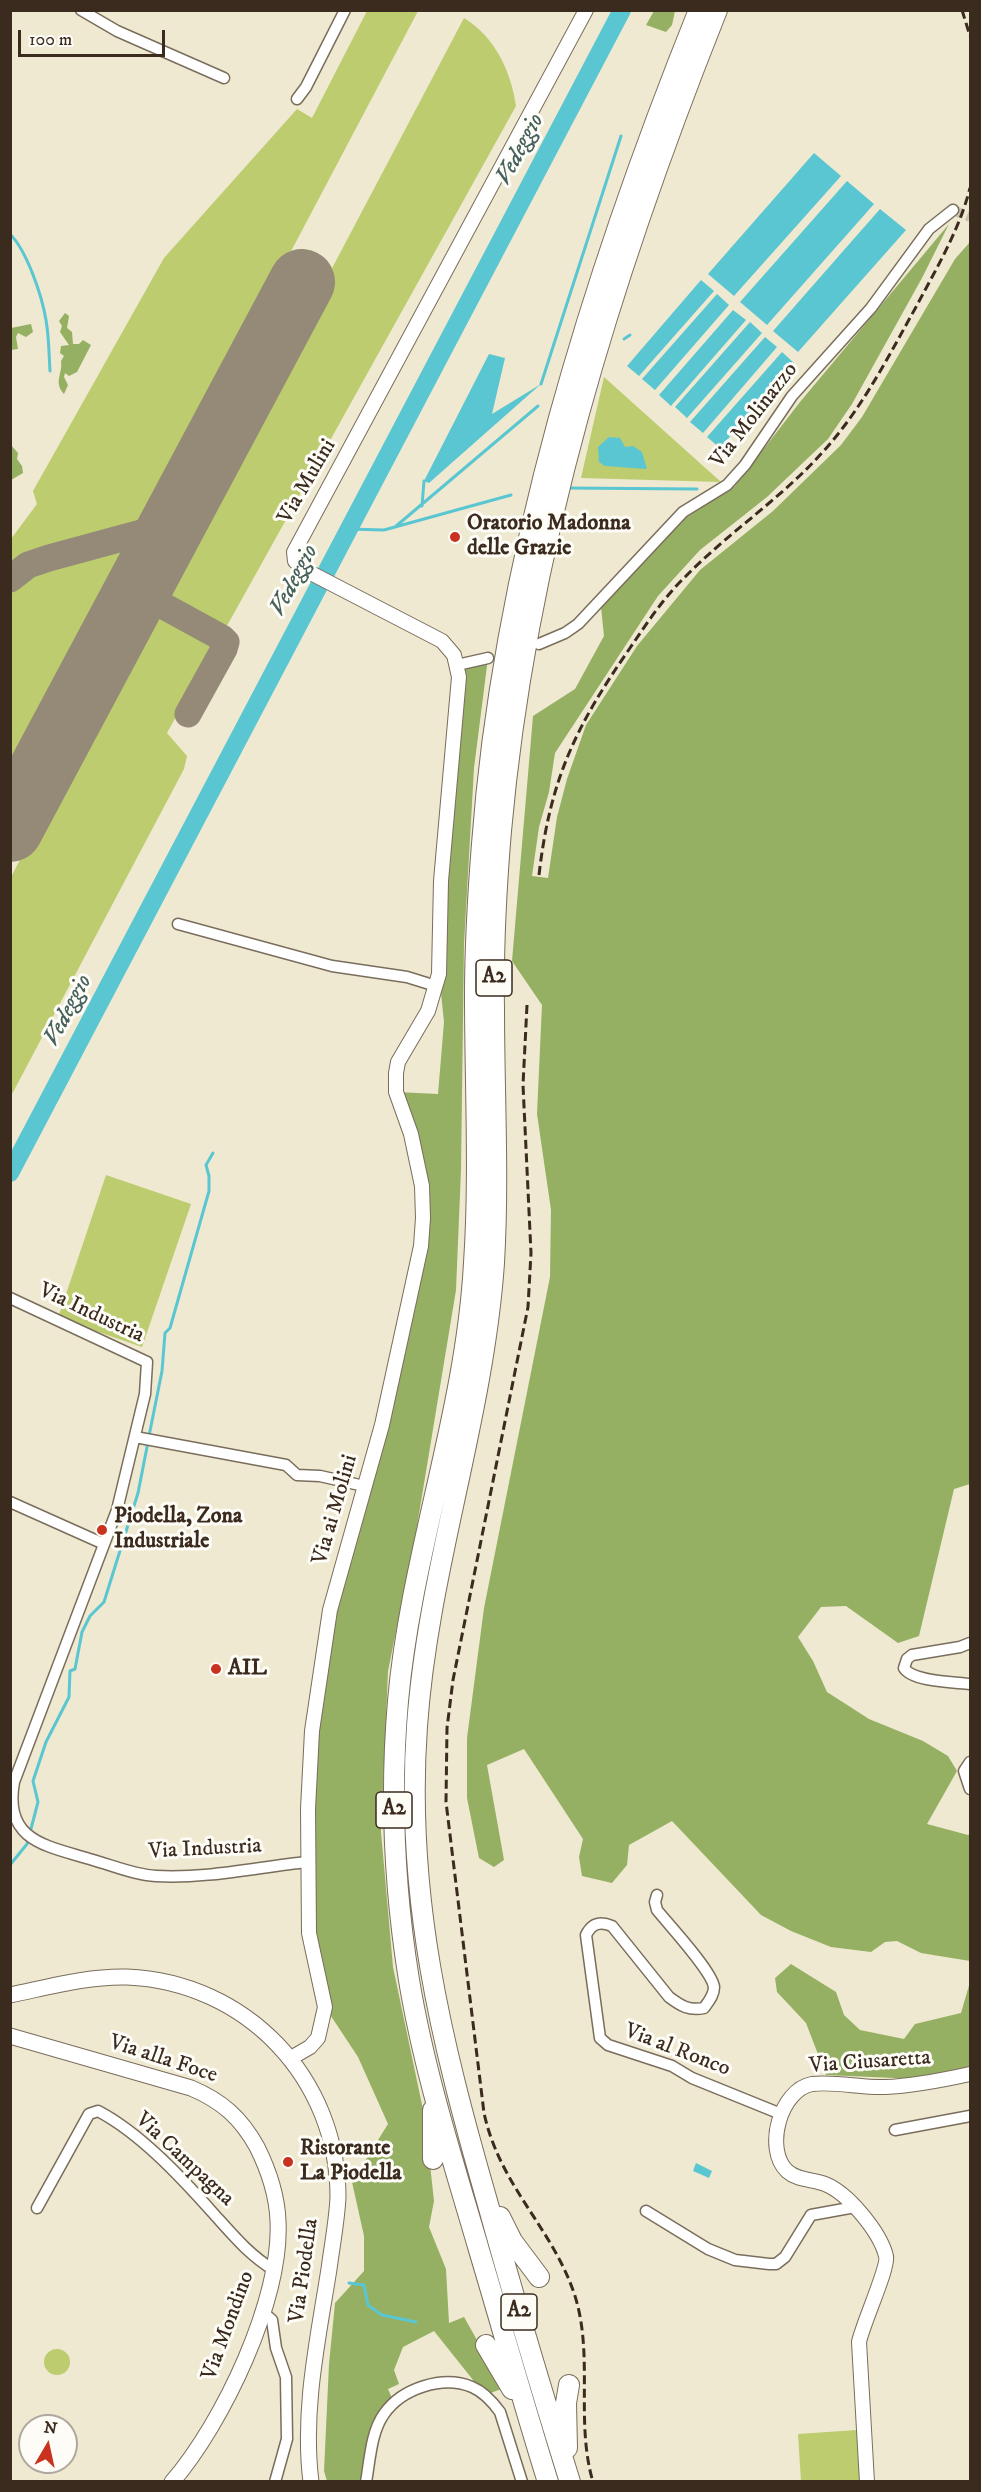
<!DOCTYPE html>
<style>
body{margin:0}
#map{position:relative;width:981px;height:2492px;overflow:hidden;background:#eee9d0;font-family:"IM FELL DW Pica",serif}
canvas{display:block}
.frame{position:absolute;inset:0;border:12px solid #3b2a1e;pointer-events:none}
.north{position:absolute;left:18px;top:2414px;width:60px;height:60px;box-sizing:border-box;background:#fdfcf7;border:2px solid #afa8a0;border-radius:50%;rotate:9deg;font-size:16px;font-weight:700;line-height:24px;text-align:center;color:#3b2a1e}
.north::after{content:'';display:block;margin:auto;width:21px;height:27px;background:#c8321e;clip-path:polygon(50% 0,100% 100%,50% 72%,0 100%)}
.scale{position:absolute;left:18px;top:30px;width:147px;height:27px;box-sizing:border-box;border:3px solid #3b2a1e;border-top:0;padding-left:8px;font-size:18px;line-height:21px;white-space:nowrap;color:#3b2a1e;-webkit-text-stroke:4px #fdfcf7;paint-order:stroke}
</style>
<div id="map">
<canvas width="981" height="2492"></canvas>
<div class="frame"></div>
<div class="north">N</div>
<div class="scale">100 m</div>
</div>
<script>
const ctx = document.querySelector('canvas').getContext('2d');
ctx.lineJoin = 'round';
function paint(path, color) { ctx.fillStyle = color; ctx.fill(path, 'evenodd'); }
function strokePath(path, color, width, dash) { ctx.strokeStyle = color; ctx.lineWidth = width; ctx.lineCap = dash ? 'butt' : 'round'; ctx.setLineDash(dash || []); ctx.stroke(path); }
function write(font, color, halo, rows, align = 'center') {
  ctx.font = font + ' "IM FELL DW Pica",serif'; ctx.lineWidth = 6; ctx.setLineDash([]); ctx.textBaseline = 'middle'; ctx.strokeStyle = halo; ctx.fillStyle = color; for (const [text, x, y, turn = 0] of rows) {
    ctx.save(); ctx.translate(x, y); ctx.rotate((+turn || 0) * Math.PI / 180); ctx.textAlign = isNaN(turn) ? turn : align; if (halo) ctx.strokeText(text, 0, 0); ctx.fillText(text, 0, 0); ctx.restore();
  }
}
const green = new Path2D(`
 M367,11h51l-407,770v-242l26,-35 -4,-13 131,-233 133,-149 15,9z
 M464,18c31,19 47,53 52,88l-293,527 -50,-29 -8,-19z
 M604,377l117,105 -140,-4z
 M156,615h13l46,26v5l-48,87 20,23 -3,13 -173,327v-219l136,-259z
 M106,1175l85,29 -49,143 -84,-29z
 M44 2362a13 13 0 1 1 26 0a13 13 0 1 1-26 0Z
 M857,2430l3,51h-59l-3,-47z`);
const forest = new Path2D(`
 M654,11h21l-3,14 -6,7 -20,-7z
 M949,224l-27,54 -70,126 -24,35 -61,58 -67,53 -42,46 -103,157 -6,39 -10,35 -7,49 16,2 9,-61 10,-38 19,-54 51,-79 63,-76 73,-59 68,-66 21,-28 93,-158 15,-17v1242l-16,5 -35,147 -21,7 -52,-37 -25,1 -23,30 15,24 14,31 42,27 54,22 25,15 9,15 -30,53 41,11 2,-1v127l-49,-8 -24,-12 -12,1 -14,10 -40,-5 -40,-16 -30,-16 -89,-94 -43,24 -2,20 -15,18 -30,-7 -3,-19 4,-18 -59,-90 -37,16 17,95 -10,7 -15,-9 -12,-60v-60l17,-130 66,-331 1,-67 -14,-96 5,-109 -30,-44 21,-245 42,-27 29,-53 -3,-29 83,-88 51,-33 65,-84z
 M65,313l4,3 -2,12 5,4 1,12h6l4,-4 8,5 -14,27 -8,4 -4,-3 -1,4 4,8 -4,9c-11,-12 -1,-20 -3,-33l3,-5 -4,-3 1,-7 8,-1 -9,-13 2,-6 -3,-5z
 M31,324l2,8 -7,5 -8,-4 -2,4 2,12 -7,1v-22z
 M10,444l8,9 -1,6 5,7 1,7 -12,7z
 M488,658l-14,110 -10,176 -3,226 -5,120 -40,242 -28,139 -7,161 12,135 32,152 9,82 -5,26 17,42 3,54 15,-6 40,71 -19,7 -51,-64 -31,16 -9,23 5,14 -11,5 6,14 -11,12 -17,66h-39l-3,-10 5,-107 6,-61 29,-32v-35l-12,-54 36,-58 -30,-67 -33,-50 -16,-74 -1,-124 22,-199 34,-124 59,-268 -27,-126 42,2 6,-72 -5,-48 18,-309z
 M791,1964l45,28 8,23 16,15 44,9 11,-15 46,-11 9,-31v86l-53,11 -91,-4 -20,-52 -29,-31 -2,-14z`);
const water = new Path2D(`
 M814,153l27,23 -107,120 -26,-22z
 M847,181l27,23 -107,121 -27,-23z
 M880,209l26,21 -108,122 -25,-21z
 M701,280l13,11 -75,85 -12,-10z
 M717,294l12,11 -74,85 -13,-11z
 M733,310l13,10 -75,86 -12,-11z
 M750,322l12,11 -75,85 -12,-11z
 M765,337l12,10 -74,86 -13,-11z
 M782,352l12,11 -74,85 -13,-11z
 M489,354l16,4 -13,56 49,-30 -112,99 -5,-2z
 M609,437l11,1 5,9 8,-1 9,6 5,17 -42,-3 -6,-4 -1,-15z
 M699,2059l20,8 -3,6 -20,-8z
 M696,2163l16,8 -3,7 -16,-7z`);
const stream = new Path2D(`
 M10,234c17,17 32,62 36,86 3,17 3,35 4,51
 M624,339l6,-4
 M541,384l80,-248
 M566,488l131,1
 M422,506l2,-25
 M395,527l143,-121
 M348,529l36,1 127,-35
 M149,1436l13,-65 3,-38 5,-5 39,-137v-15l-3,-11 7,-12
 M10,1865l17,-21 11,-42 -5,-21 13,-39 23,-45 1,-26 5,-2 7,-37 8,-16 14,-14 34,-109 10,-51
 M349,2283l15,2 4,20 14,10 34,7`);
const river = new Path2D(`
 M10,1173l612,-1163`);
const taxiway = new Path2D(`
 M10,579l18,-14 21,-7 125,-34
 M138,592l84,46 4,4 -2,7 -36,65
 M10,829l1,-1`);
const runway = new Path2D(`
 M10,829l292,-547`);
const minorTunnel = new Path2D(`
 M953,210l17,7`);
const minor = new Path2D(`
 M81,10l36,21 107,47
 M297,99l9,-12 39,-77
 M539,644l26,-11 13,-9 105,-112 44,-27 18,-20 47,-69 79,-88 58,-79 24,-19
 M457,665l31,-7
 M178,924l154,42 75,11 29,9
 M10,1298l137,64 -2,32 -28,116 -103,272c-11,60 34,64 79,78 21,6 42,15 63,16 50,3 102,-9 151,-14
 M135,1437l151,28 11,10 23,1 44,10
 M10,1502l94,42
 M970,1643l-10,4 -48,8 -5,4 -3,9c9,14 51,14 66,16
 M970,1762l-6,9 6,18
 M657,1895l-2,7 2,8c12,15 55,61 57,77 0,9 -6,15 -10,21 -15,3 -23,-2 -35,-11l-57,-71c-12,-5 -20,-3 -26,9l14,103 8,7 64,21 20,12 89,36
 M895,2130l75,-14
 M37,2208l52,-94 9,-3c42,22 83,66 115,102 19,21 36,42 61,57
 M646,2211l62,38 27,11 34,4h7l9,-7 26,-42 44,-8
 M263,2312l9,8 4,28 10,29 1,62 -12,43
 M366,2482c4,-22 5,-50 18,-68 18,-26 59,-39 88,-27 12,5 20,14 28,25l22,70`);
const tertiary = new Path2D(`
 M291,2058l19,-11 8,-9 7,-31 -16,-74 -1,-124 4,-78 18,-121 52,-185 39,-179 2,-28 -1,-32 -11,-52 -15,-42v-19l2,-11 30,-51 11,-37 2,-93 18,-204 -5,-22 -12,-14 -137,-71 -10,-9 -1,-9 292,-542
 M867,2482l-8,-140c4,-19 30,-75 27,-86 -6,-24 -38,-63 -61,-72 -12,-5 -27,-3 -38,-13 -23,-22 -7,-81 25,-87 22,-3 50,4 73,3 28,-1 58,-7 85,-13`);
const secondary = new Path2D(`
 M10,1995c39,-8 77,-19 117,-18 119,5 211,101 211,220 -1,23 -6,49 -9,72 -11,70 -27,142 -18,213
 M10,2036l181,52c31,13 50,30 66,59 12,24 20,47 21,74 4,78 -55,202 -106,261`);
const motorway = new Path2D(`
 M433,2110v49
 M500,2217l12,24 27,36
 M486,2345l26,44
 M567,2448l-1,-45 3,-18
 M548,2482c-24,-77 -46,-155 -69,-232 -26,-89 -55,-179 -70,-270 -15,-93 -19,-186 -11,-279 13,-148 68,-289 76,-438 6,-89 1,-178 1,-267 0,-51 3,-102 7,-152 21,-283 111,-571 217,-834
 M570,2482c-29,-93 -57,-187 -83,-281 -46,-160 -82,-305 -70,-475 11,-157 66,-306 77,-463 5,-85 0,-170 0,-254 -1,-60 2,-119 7,-178 25,-283 111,-558 216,-821`);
const rail = new Path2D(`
 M962,10l8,26
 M539,875c11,-96 37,-149 91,-227 17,-25 34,-51 56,-72 42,-43 93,-76 134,-121 41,-44 67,-96 96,-148 20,-38 43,-76 54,-119
 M527,1005l-4,80 8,168 -3,54 -75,373 -6,48 -1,74 38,311c16,74 69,115 91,183 19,61 0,125 18,186`);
const markers = [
 [455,537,6,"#c8321e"],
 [102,1530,6,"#c8321e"],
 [216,1669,6,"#c8321e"],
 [288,2162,6,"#c8321e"]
];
const shields = [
 [494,978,36],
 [394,1810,36],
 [519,2312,36]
];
const shieldNames = [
 ["A2",494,978],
 ["A2",394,1810],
 ["A2",519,2312]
];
const streetNames = [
 ["Via Molinazzo",755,416,-52],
 ["Via Mulini",308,482,-60],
 ["Via Industria",91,1314,25],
 ["Via ai Molini",336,1510,-74],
 ["Via Industria",205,1850,-3],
 ["Via al Ronco",677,2051,21],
 ["Via alla Foce",163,2060,18],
 ["Via Ciusaretta",870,2063,-4],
 ["Via Campagna",184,2160,43],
 ["Via Piodella",305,2271,-82],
 ["Via Mondino",229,2326,-70]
];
const poiNames = [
 ["Oratorio Madonna",467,524],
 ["delle Grazie",467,549],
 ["Piodella, Zona",114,1517],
 ["Industriale",114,1542],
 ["AIL",228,1669],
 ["Ristorante",300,2149],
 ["La Piodella",300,2174]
];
const waterNames = [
 ["Vedeggio",521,150,-62],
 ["Vedeggio",295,581,-62],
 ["Vedeggio",69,1011,-62]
];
paint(green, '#bccc6f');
paint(forest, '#95b062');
paint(water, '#5ac6d2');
strokePath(stream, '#5ac6d2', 3);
strokePath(river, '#5ac6d2', 18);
strokePath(taxiway, '#948a77', 27);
strokePath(runway, '#948a77', 66);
strokePath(minorTunnel, '#cac3ac', 10, [10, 5]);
strokePath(minor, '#7a6d5c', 13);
strokePath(tertiary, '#7a6d5c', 16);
strokePath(secondary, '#7a6d5c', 17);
strokePath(motorway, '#7a6d5c', 22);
strokePath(minor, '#fff', 10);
strokePath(tertiary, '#fff', 14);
strokePath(secondary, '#fff', 15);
strokePath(motorway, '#fff', 20);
strokePath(rail, '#3b2a1e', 3, [9, 4.5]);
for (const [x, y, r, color] of markers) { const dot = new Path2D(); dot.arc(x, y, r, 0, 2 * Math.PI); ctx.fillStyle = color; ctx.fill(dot); strokePath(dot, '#fdfcf7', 2); }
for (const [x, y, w] of shields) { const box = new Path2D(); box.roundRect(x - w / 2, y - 18, w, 36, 4.5); ctx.fillStyle = '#fdfcf7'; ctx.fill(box); strokePath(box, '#3b2a1e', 1.5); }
write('bold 21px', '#3b2a1e', null, shieldNames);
write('22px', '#3b2a1e', '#fdfcf7', streetNames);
write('bold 22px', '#3b2a1e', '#fdfcf7', poiNames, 'left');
write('italic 24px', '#46615d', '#fdfcf7', waterNames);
</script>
